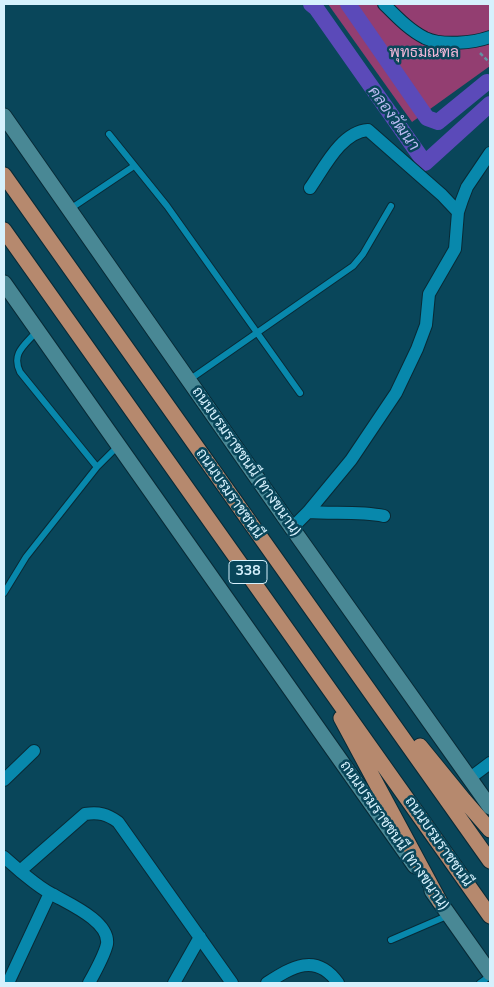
<!DOCTYPE html>
<meta charset="utf-8">
<style>
body{margin:0}
#map{position:relative;width:494px;height:987px;overflow:hidden;background:#09465a;font-family:"Nunito Sans",sans-serif}
canvas{display:block}
.frame{position:absolute;inset:0;border:5px solid #d6f1fd;pointer-events:none}
</style>
<div id="map">
<canvas width="494" height="987"></canvas>
<div class="frame"></div>
</div>
<script>
const ctx = document.querySelector('canvas').getContext('2d');
ctx.lineJoin = 'round';
function paint(path, color) { ctx.fillStyle = color; ctx.fill(path, 'evenodd'); }
function strokePath(path, color, width, dash) { ctx.strokeStyle = color; ctx.lineWidth = width; ctx.lineCap = dash ? 'butt' : 'round'; ctx.setLineDash(dash || []); ctx.stroke(path); }
function write(font, color, halo, rows, align = 'center') {
  ctx.font = font + ' "Nunito Sans",Sarabun,sans-serif'; ctx.lineWidth = 5; ctx.setLineDash([]); ctx.textBaseline = 'middle'; ctx.strokeStyle = halo; ctx.fillStyle = color; for (const [text, x, y, turn = 0] of rows) {
    ctx.save(); ctx.translate(x, y); ctx.rotate((+turn || 0) * Math.PI / 180); ctx.textAlign = isNaN(turn) ? turn : align; if (halo) ctx.strokeText(text, 0, 0); ctx.fillText(text, 0, 0); ctx.restore();
  }
}
const green = new Path2D(`
 M328,4h162v62l-78,56z`);
const canal = new Path2D(`
 M311,4l5,4 109,155 65,-59
 M348,4l79,114 11,4 49,-40`);
const path = new Path2D(`
 M480,53l10,10`);
const service = new Path2D(`
 M109,134l58,72 133,187
 M70,209l64,-43
 M37,331c-12,14 -26,22 -17,41l77,95
 M189,380l164,-114 10,-12 28,-48
 M4,593l22,-36 71,-90 21,-21
 M391,940l58,-25
 M480,983l10,-7`);
const minor = new Path2D(`
 M384,4c12,12 25,26 41,34 17,8 48,5 65,-1
 M310,188c14,-20 31,-56 58,-58l74,65 16,17
 M308,512c25,2 51,-1 76,4
 M292,528l16,-16 43,-52 45,-67 21,-44 9,-24 3,-31 26,-45 3,-37 4,-12 5,-13 23,-34
 M470,778l20,-15
 M4,780l30,-29
 M4,857l16,14 65,-57c14,-2 22,0 33,8l114,161
 M20,871c10,8 20,17 32,23 15,9 58,27 55,50 -2,9 -13,30 -18,39
 M8,983l42,-90
 M174,983l26,-46
 M267,983c25,-16 49,-31 71,0`);
const secondary = new Path2D(`
 M4,116l288,412 198,279
 M4,283l411,583
 M432,891l58,82`);
const trunk = new Path2D(`
 M4,175l486,686
 M4,230l486,686
 M341,718l99,184
 M420,746l44,54 26,30`);
const shields = [
 [248,572,38]
];
const shieldNames = [
 ["338",248,572]
];
const parkNames = [
 ["พุทธมณฑล",424,53]
];
const streetNames = [
 ["ถนนบรมราชชนนี (ทางขนาน)",246,462,55],
 ["ถนนบรมราชชนนี",229,494,55],
 ["ถนนบรมราชชนนี (ทางขนาน)",394,836,55],
 ["ถนนบรมราชชนนี",438,842,55]
];
const waterNames = [
 ["คลองวัฒนา",393,119,54]
];
paint(green, '#933e71');
strokePath(canal, '#5b4ab9', 16);
strokePath(service, '#082a36', 8);
strokePath(minor, '#082a36', 14);
strokePath(secondary, '#082a36', 17);
strokePath(trunk, '#082a36', 17);
strokePath(path, '#6391a2', 2.5, [4, 2.5]);
strokePath(service, '#0888ac', 6);
strokePath(minor, '#0888ac', 12);
strokePath(secondary, '#498895', 15);
strokePath(trunk, '#b6896e', 15);
for (const [x, y, w] of shields) { const box = new Path2D(); box.roundRect(x - w / 2, y - 11.5, w, 23, 4); ctx.fillStyle = '#09465a'; ctx.fill(box); strokePath(box, '#d6f1fd', 1); }
write('bold 14px', '#d6f1fd', null, shieldNames);
write('15px', '#f4b9d9', '#09465a', parkNames);
write('15px', '#d6f1fd', '#09465a', streetNames);
write('italic 16px', '#bbbaf2', '#09465a', waterNames);
</script>
